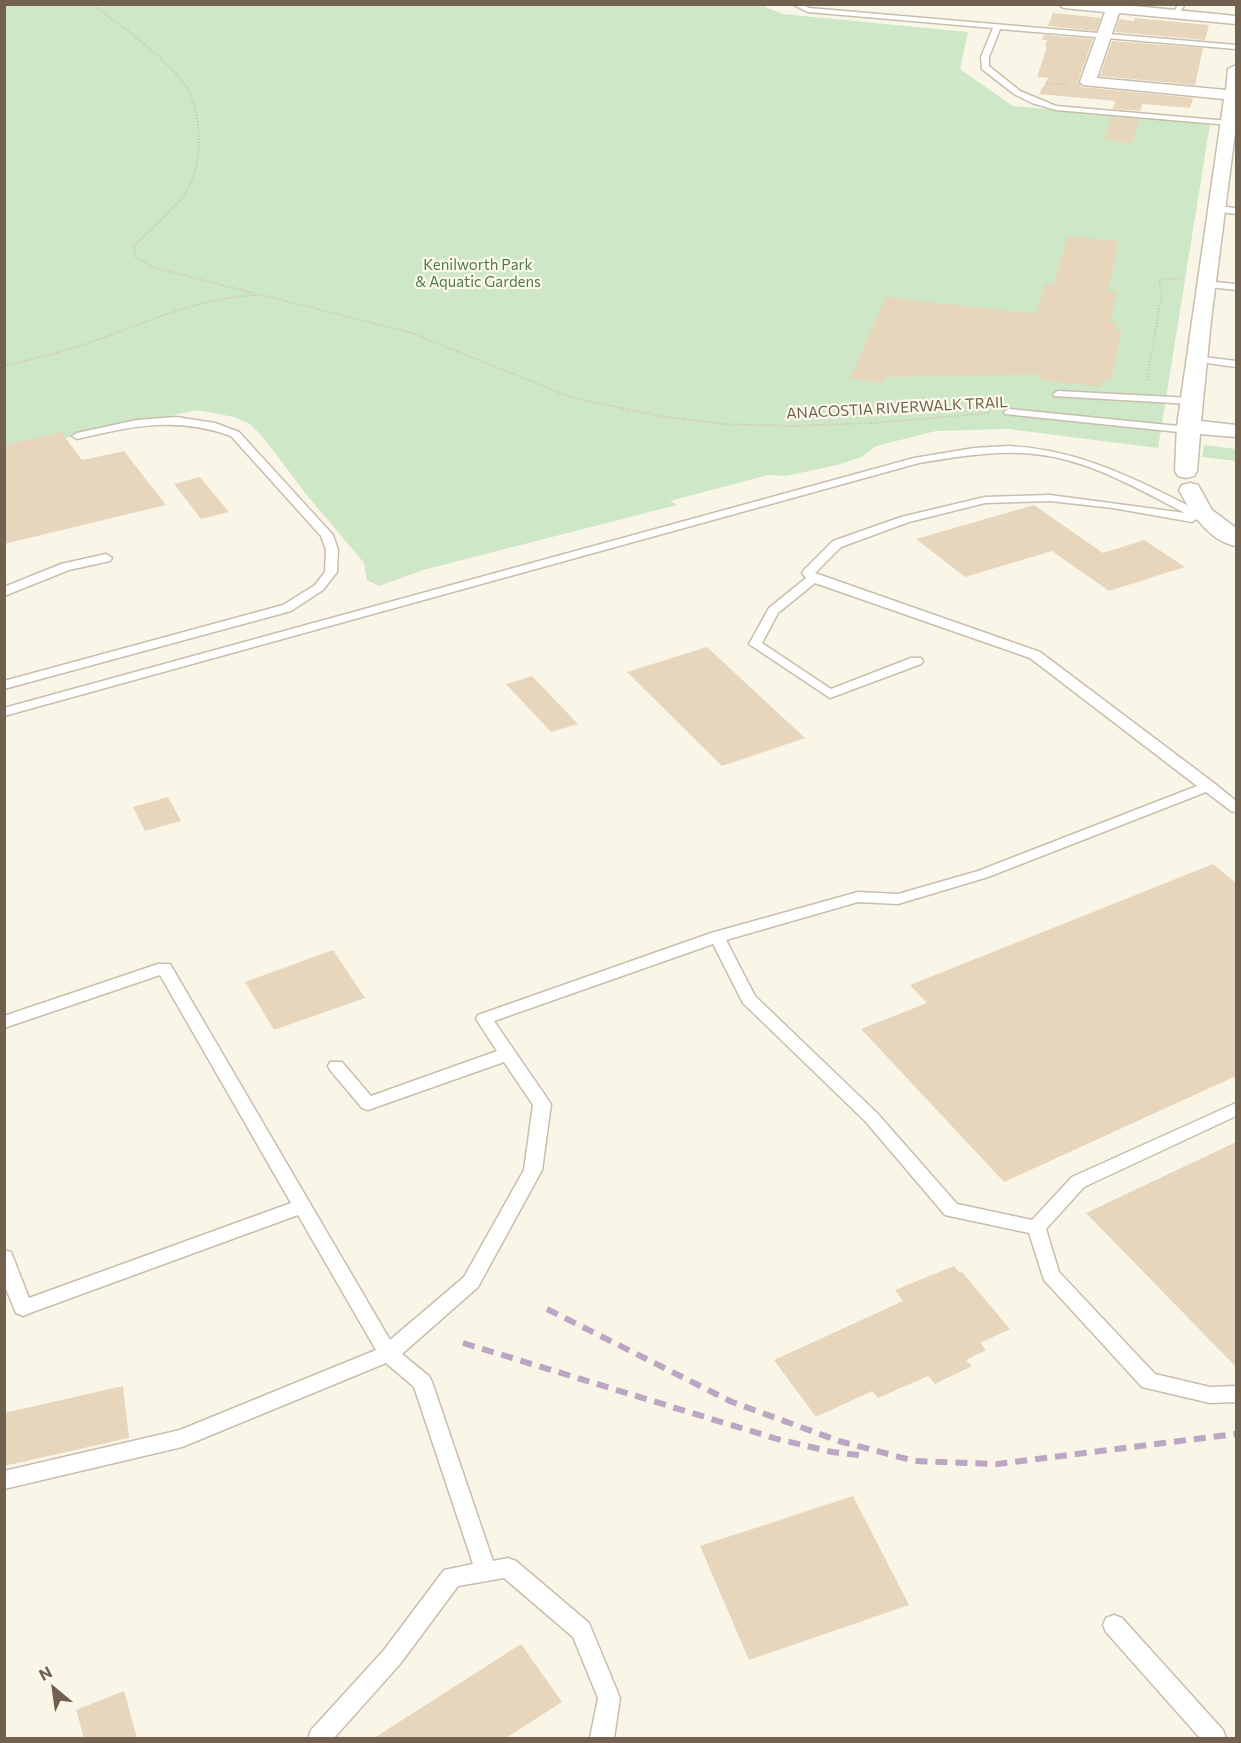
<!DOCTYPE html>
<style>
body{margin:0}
#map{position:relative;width:1241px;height:1743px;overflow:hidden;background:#faf6e7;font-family:Commissioner,sans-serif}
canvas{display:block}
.frame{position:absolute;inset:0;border:6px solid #71614e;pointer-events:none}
.north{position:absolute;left:24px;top:1659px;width:60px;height:60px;-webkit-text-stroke:4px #fdfaed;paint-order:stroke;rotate:331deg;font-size:16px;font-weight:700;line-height:24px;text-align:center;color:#71614e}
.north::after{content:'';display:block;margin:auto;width:21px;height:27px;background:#71614e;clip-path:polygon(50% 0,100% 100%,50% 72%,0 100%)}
</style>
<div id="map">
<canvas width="1241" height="1743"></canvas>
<div class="frame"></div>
<div class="north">N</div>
</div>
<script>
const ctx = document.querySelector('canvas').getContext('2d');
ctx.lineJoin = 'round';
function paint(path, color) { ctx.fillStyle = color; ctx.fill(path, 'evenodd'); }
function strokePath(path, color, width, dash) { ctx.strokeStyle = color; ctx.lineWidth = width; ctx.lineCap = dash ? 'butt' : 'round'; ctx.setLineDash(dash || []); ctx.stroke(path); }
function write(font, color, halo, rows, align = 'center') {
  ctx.font = font + ' Commissioner,sans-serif'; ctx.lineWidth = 4.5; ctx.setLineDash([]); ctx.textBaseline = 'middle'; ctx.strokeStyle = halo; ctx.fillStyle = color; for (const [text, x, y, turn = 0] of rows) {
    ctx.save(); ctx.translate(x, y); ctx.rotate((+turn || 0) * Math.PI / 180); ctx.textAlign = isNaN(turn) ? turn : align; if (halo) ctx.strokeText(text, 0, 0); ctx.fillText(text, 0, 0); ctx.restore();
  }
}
const green = new Path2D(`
 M4,5h763l-2,2 18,7 185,18 -8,37 53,37 197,18 -52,324 -150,-19 -72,2 -60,15 -14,11 -25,8 -51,11 -18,-1 -98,26 7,4 -254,65 -44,16 -12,-6 -3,-17 -58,-69 -43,-57 -13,-13 -16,-7 -37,-7 -192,41z
 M1204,445l32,4v12l-34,-4z`);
const building = new Path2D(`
 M1053,13l12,1 36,4 -5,13 -48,-5z
 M1135,18l42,4 32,3 -4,15 -90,-8 4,-13 15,2z
 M1044,35l49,4 -15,42 3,6 112,11 -3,10 -48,-4 -1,7 -28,-2 2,-8 -76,-7 9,-16 -11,-1 10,-30h-2l2,-7h-5z
 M1112,41l91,7 -8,37 -95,-9z
 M1111,117l28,2 -6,24 -28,-3z
 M1068,236l51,5 -11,50 9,1 -7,30 7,1 -2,7h7l-11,51 -9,-1 -1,7 -59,-7 -3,-6 -153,3 -2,6 -34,-4 36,-82 150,17 9,-30h9z
 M61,432l21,28 42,-9 42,54 -162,39v-99z
 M200,477l29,35 -28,7 -27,-35z
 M1034,505l69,48 41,-13 41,27 -76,24 -57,-40 -87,26 -49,-38z
 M707,647l98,91 -83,28 -95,-94z
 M532,676l46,48 -27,8 -45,-48z
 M168,797l13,24 -36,10 -12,-24z
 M1213,864l23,19v193l-232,106 -143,-153 66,-26 -17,-18z
 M333,950l32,48 -91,32 -29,-48z
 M1236,1142v225l-150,-154z
 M954,1266l6,7 2,-1 48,57 -30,14 6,7 -20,10 6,6 -37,18 -7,-8 -50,22 -6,-7 -56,26 -42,-57 129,-59 -8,-11z
 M123,1386l6,52 -125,28v-53z
 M853,1496l56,109 -160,55 -49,-114z
 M521,1644l41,58 -56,36h-132z
 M124,1691l13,47h-53l-8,-28z`);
const path = new Path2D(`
 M92,4c26,20 81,58 96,86 15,29 14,71 0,99 -5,12 -43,45 -54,57l1,10 17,11 101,26
 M1033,4l9,1
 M1047,83l20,2
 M4,366c33,-8 66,-16 98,-28 53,-19 102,-42 160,-43l147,37 164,66 87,18 65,8 66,2 83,-3 115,-10
 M1147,380l15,-87 -3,-13 22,-2`);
const lane = new Path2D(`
 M792,4h10l7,4 427,37v4l-236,-20 -11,28v9l31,25 36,15 173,15 4,2 -4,2 -173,-15 -24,-7 -18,-9 -32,-25 -1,-12 12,-29 -185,-16z
 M1178,4h7l-8,13 -4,-2z
 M1217,206l19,2v6l-22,-3 -1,-2z
 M1205,281l31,3v6l-34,-4v-4z
 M1196,356l40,5v6l-44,-6v-4z
 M1058,391l133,7 5,3 -5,3 -137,-8 -1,-2z
 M1009,409l179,18 5,3 -5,3 -183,-19 -1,-2z
 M176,417l39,6 24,9 94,103 5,15 -1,22 -14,18 -32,21 -287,78v-8l279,-76 32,-20 10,-13 1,-22 -5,-14 -90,-100c-55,-20 -99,-10 -154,3l-5,-3 5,-3 60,-13z
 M1009,446c62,3 115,27 170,55 11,6 27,11 36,20l-6,4 -12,-6 -5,3 -79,-14 -63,-7 -65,2 -76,19 -68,25 -26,26 225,79 174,131 22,18v11l-5,-1 -25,-19 -218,85 -90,27 -40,-2 -132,38 29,56 122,117 80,91 75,16 40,-43 164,-74v13l-152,71 -38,42 13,43 96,102 55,13 26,-1v16l-26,1 -68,-16 -98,-107 -15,-47 -84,-18 -80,-94 -122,-118 -30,-59 -219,77 57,83 -9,66 -64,117 -76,67 27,22 3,6 61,179 15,-3 8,3 73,62 31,75 -6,40h-24l8,-40 -25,-61 -69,-59 -46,8 -58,78 -66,74h-26l3,-8 73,-80 60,-80 29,-6 -59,-177 -28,-24 -204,84 -178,42v-18l176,-41 196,-80 -78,-135 -268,98 -7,3 -7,-3 -12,-29v-34l7,2 2,5 16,41 262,-95 -131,-228 -156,53v-12l154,-52h12l220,376 74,-63 60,-107 9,-65 -29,-43 -136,48 -6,-2 -32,-38 -2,-4 2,-4h12l29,34 126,-45 -21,-32 2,-4 233,-82 147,-41 40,2 80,-23 219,-85 -167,-128 -215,-75 -37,30 -16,30 69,46 80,-31h10l2,3 -2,3 -91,34 -81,-54 20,-36 37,-30 -4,-5 2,-3 29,-29 68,-24 84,-20 65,-2 135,18c-47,-24 -97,-54 -151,-59 -39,-4 -77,3 -115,9l-915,253v-8l910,-250 60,-10z
 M106,554l6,4 -2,3 -41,9 -65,26v-9l57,-23z
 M1114,1615l8,3 101,112 3,8h-26l-94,-106 -3,-7 3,-7z`);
const street = new Path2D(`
 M1057,4h57l122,12v8l-117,-11 -22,65 129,12 2,-21 8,-4v60l-25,195 -10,101 35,4v12l-36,-3 -3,37 -3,5 -8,2 -8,-2 -3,-5 2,-45 47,-327 -141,-14 -3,-3 25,-70 -41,-4z
 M1190,483l8,2 14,25 24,18v18c-27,-5 -45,-33 -57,-56l3,-5z`);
const rail = new Path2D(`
 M547,1309l185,93 107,39 76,20 82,3 239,-30
 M463,1343l314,96 55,13 35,4`);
const farParknames = [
 ["Kenilworth Park",478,265],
 ["& Aquatic Gardens",478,282]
];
const farStreetnames = [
 ["ANACOSTIA RIVERWALK TRAIL",897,408,-3]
];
paint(green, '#cde7c7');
paint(building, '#e8d6bc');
strokePath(lane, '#c8beac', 3);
strokePath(street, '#c8beac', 3);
strokePath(path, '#d2bfa4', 2, [1, 2]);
paint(lane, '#fff');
paint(street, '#fff');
strokePath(rail, '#bba6c3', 6, [12, 8]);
write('15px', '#4f7b4a', '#fdfaed', farParknames);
write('15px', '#71614e', '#fdfaed', farStreetnames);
</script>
